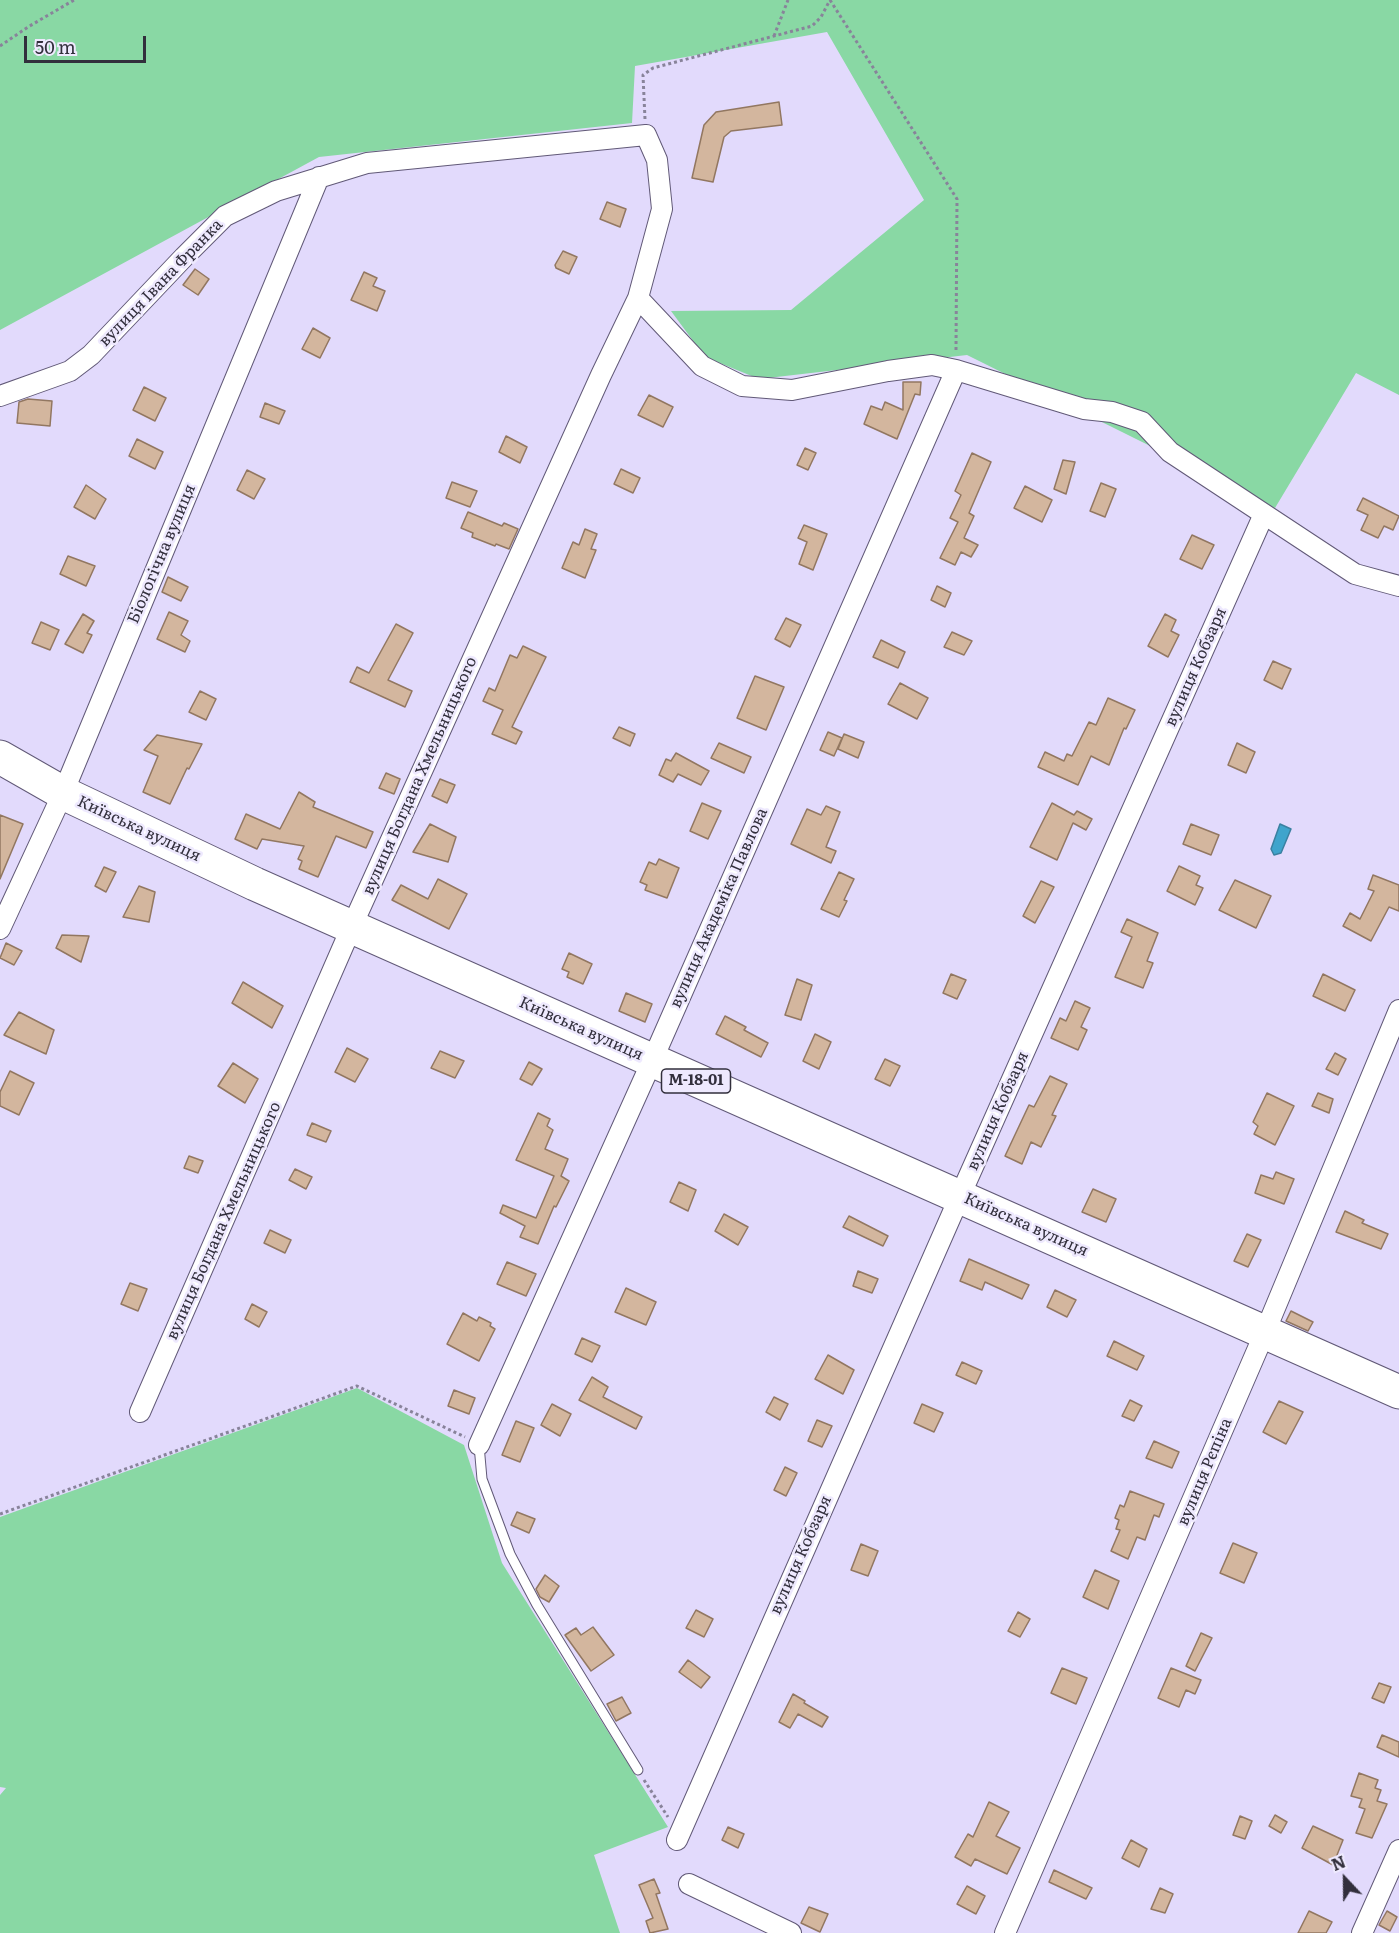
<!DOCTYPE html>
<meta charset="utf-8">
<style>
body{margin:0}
#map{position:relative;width:1399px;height:1933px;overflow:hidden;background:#e2dafc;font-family:Literata,serif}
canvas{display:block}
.north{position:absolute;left:1315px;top:1849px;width:60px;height:60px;-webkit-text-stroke:4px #eee9fe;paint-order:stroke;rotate:338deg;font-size:16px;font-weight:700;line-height:24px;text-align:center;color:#322f3c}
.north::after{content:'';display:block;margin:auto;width:21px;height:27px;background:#322f3c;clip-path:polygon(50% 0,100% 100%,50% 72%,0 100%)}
.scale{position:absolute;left:24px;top:36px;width:122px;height:27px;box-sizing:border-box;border:3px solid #322f3c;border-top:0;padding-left:8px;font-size:18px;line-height:21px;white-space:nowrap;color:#322f3c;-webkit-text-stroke:4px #eee9fe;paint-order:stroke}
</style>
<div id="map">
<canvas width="1399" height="1933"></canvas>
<div class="north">N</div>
<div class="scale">50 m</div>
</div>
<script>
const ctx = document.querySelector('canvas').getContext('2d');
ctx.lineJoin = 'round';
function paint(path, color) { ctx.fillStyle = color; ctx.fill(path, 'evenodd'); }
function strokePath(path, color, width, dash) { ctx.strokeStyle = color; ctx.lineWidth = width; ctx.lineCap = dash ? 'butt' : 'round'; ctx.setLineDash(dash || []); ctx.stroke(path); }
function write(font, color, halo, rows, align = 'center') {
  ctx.font = font + ' Literata,serif'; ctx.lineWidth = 5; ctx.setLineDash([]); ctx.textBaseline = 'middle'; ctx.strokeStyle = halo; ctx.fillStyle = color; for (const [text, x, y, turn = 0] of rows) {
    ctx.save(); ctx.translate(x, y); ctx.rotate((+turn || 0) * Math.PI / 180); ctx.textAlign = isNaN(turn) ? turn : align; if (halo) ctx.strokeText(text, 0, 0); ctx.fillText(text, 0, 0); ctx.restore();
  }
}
const green = new Path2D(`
 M0,0h1399v395l-43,-22 -81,135 -308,-153 -208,24 -54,-22 -34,-46 120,-1 133,-110 -97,-168 -192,34 -3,57 -313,34 -319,173z
 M357,1388l107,57 38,118 166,264 -74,28 26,78h-620v-138l6,-7 -6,-1v-270z`);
const water = new Path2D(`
 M1280,824l11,5 -10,24 -7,2 -3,-6z`);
const building = new Path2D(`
 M779,102l3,23 -51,6 -7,6 -11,45 -21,-4 12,-53 12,-13z
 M607,202l19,7 -6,18 -20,-8z
 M563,251l14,6 -8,17 -13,-6 -1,-3z
 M195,269l14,10 -11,16 -15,-10z
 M364,272l13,6 -4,8 12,5 -8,20 -26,-11z
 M313,328l17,10 -10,20 -18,-9z
 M903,382h18l-1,13 -5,-1 -18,45 -33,-15 7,-18 11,4 3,-8 18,8z
 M144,387l22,11 -11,23 -22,-11z
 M649,395l24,12 -10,20 -25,-12z
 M28,399l24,2 -2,25 -33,-3 2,-21z
 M265,403l20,8 -6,13 -19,-7z
 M506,436l21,11 -7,16 -21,-11z
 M137,439l26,13 -8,17 -26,-13z
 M805,448l11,5 -8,17 -11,-5z
 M972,453l19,9 -22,51 5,3 -10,22 14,7 -7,12 -10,-5 -6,13 -15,-7 18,-36 -8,-4 11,-23 -6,-4z
 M1063,460l12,2 -9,32 -12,-5z
 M621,469l19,9 -7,15 -19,-9z
 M247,470l18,9 -11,20 -17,-9z
 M452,482l25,9 -7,16 -24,-9z
 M1101,483l15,6 -11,28 -15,-6z
 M86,485l20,14 -11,20 -21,-12z
 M1025,486l27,14 -10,22 -28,-14z
 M1363,498l36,18 -6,14 -9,-4 -6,12 -17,-8 7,-15 -11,-5z
 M468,512l34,14 2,-3 14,6 -9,20 -13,-5 -1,2 -23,-9 1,-4 -12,-5z
 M804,525l23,9 -14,36 -14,-6 8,-22 -9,-4z
 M585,529l12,5 -6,15 5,1 -11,28 -23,-10 11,-26 6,3z
 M1192,535l22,10 -12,24 -22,-10z
 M68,556l27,10 -9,20 -26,-12z
 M168,577l20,10 -7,14 -19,-9z
 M937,586l14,7 -6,14 -14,-7z
 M169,612l19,9 -7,14 9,6 -5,11 -28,-13z
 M83,614l11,7 -7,12 5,2 -9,18 -18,-9z
 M1165,614l11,6 -5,11 8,4 -11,22 -20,-11z
 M786,618l15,7 -11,22 -15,-8z
 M41,622l18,8 -9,20 -18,-7z
 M396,624l17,9 -25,47 24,11 -7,16 -55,-25 7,-15 12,6z
 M952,632l20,9 -8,14 -20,-8z
 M881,640l24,12 -7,16 -25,-11z
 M523,646l23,11 -34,70 10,5 -6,12 -24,-10 11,-24 -20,-9 6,-13 6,3 15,-36 7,3z
 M1273,661l18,8 -9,20 -18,-9z
 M755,676l29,11 -18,43 -29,-12z
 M900,683l28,15 -11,21 -29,-15z
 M200,691l16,8 -10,21 -17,-8z
 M1108,698l27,12 -9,19 -2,-1 -15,37 -18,-9 -13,29 -40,-18 7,-15 19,9 3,-7 5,2 17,-34 7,3z
 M619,727l16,7 -5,12 -17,-8z
 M828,732l14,6 -8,18 -14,-6z
 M844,734l20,8 -6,16 -20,-9z
 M157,735l45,9 -13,25 -2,-1 -17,36 -27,-12 15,-36 -14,-6z
 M719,743l32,14 -7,16 -33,-15z
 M1237,743l18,9 -9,21 -18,-8z
 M676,753l33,18 -8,14 -23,-11 -5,8 -14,-7 7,-16 5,2z
 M386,773l14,6 -6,15 -15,-6z
 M440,779l15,6 -8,18 -15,-7z
 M299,792l16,10 -2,5 60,25 -7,16 -30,-12 -18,41 -19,-8 3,-8 -4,-2 6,-13 -42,-7 -5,10 -22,-10 11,-25 34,15z
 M702,803l19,8 -13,28 -18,-8z
 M1052,803l22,12 3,-4 15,8 -6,11 -13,-7 -16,37 -27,-13z
 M826,806l14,6 -14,35 10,4 -5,12 -40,-19 16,-35 14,6z
 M0,815l23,9 -23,55z
 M430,824l26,13 -8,25 -35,-10z
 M1191,824l28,11 -8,20 -28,-11z
 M659,859l20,9 -12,30 -22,-8 2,-5 -7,-3 9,-20 7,3z
 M1179,866l21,10 -4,9 7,3 -8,17 -28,-14z
 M104,867l12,5 -10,20 -11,-6z
 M839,872l15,7 -10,21 3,1 -8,16 -18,-8z
 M1373,875l26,10v26l-10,-4 -18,34 -28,-15 7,-13 10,6 14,-28 -6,-2z
 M438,879l29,15 -18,35 -57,-29 9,-15 27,14z
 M1235,880l36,16 -15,32 -37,-18z
 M1041,881l13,6 -19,36 -12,-7z
 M139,886l16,6 -6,30 -26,-5z
 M1127,919l31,14 -11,28 6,2 -10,25 -28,-11 17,-40 -11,-5z
 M62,935l27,1 -8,26 -25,-14z
 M6,943l16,8 -8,14 -14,-7z
 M569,953l23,11 -9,20 -16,-7 2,-5 -7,-3z
 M951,974l15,6 -9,19 -14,-6z
 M1323,974l32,16 -10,21 -32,-15z
 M797,979l15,6 -11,35 -16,-5z
 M243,982l40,24 -11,22 -40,-25z
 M626,993l26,11 -7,18 -26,-11z
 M1075,1001l15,7 -9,19 6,3 -9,20 -27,-12 9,-20 6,3z
 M19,1012l35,18 -8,24 -42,-19z
 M725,1016l21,11 -2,3 24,13 -7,14 -45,-23z
 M815,1034l16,8 -12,27 -16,-8z
 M347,1048l21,11 -13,23 -20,-10z
 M440,1051l24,10 -9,17 -24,-10z
 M1335,1053l11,6 -8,16 -12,-6z
 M885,1059l15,7 -10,20 -15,-7z
 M529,1062l13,7 -10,16 -12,-6z
 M233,1063l25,16 -13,24 -27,-17z
 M10,1071l24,12 -15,32 -19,-9v-14z
 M1050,1076l17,8 -15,31 4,1 -15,31 -10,-5 -9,22 -17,-8 24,-51 5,2z
 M1267,1093l27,13 -19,39 -21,-11 4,-8 -5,-4z
 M1318,1093l15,6 -4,14 -17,-7z
 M538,1113l12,6 -3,7 6,4 -8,19 23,10 -7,17 8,5 -13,26 -2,-1 -16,38 -18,-7 5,-11 -25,-13 3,-8 33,13 18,-42 -38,-16z
 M312,1123l19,8 -5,11 -19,-7z
 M189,1156l14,5 -5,12 -14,-5z
 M295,1169l17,8 -6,12 -17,-9z
 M1276,1172l18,7 -10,25 -29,-11 6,-18 12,4z
 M679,1182l17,8 -8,21 -18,-9z
 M1093,1189l23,10 -10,23 -24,-10z
 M1345,1211l19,9 -2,3 26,11 -7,15 -45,-17z
 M724,1214l24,13 -10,18 -23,-14z
 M849,1216l39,20 -5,10 -40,-19z
 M270,1230l21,10 -6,13 -21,-10z
 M1247,1234l14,6 -13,27 -14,-6z
 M969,1259l60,26 -7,14 -37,-17 -3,8 -22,-9z
 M507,1262l29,12 -10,22 -29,-12z
 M858,1271l20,8 -6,14 -19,-7z
 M130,1283l17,6 -9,22 -17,-7z
 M626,1288l30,14 -10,23 -31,-13z
 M1055,1290l21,10 -9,17 -20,-10z
 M252,1304l15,8 -8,15 -14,-8z
 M1291,1311l22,11 -5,9 -22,-10z
 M463,1313l14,8 2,-4 12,6 -1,3 5,3 -16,32 -32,-17z
 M582,1338l18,8 -8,16 -17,-8z
 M1114,1341l30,15 -7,14 -30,-14z
 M828,1355l26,15 -11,24 -28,-15z
 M962,1362l20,9 -6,13 -20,-9z
 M592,1377l16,10 -5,10 39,20 -6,12 -57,-29z
 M454,1390l21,8 -6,16 -21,-8z
 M774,1397l14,7 -8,16 -14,-8z
 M1130,1400l12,6 -8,15 -12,-5z
 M1279,1401l24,11 -17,32 -23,-12z
 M552,1404l19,10 -11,22 -19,-11z
 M922,1404l21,9 -9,19 -20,-9z
 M817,1420l15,6 -10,21 -14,-6z
 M516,1421l18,7 -14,34 -18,-7z
 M1154,1441l25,11 -7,16 -26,-10z
 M785,1467l12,6 -11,23 -12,-6z
 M1130,1491l34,13 -5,13 -5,-2 -9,25 -8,-3 -9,22 -17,-8 9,-21 -4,-1 3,-9 -4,-2 5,-13 4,2z
 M517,1512l18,7 -6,14 -18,-8z
 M1233,1543l24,10 -13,30 -24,-10z
 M861,1544l17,7 -10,25 -17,-6z
 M1095,1570l24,11 -11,28 -25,-12z
 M545,1575l14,11 -10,16 -9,-5 -4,-8z
 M696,1610l17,9 -9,18 -18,-9z
 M1018,1612l12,7 -10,18 -12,-6z
 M593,1627l21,28 -23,16 -26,-36 11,-7 5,7z
 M1201,1633l11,5 -17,33 -9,-5z
 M688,1660l22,17 -9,11 -22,-16z
 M1062,1668l25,10 -11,26 -25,-11z
 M1171,1668l30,12 -6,14 -9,-4 -7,17 -21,-9z
 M1379,1683l12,4 -7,16 -12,-5z
 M793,1694l12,7 -1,2 24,14 -6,10 -24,-13 -8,14 -11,-6z
 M622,1697l9,16 -15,8 -9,-17z
 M1382,1735l17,7v15l-22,-10z
 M1359,1773l19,7 -3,8 6,2 -4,11 10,3 -15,34 -16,-5 9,-24 -6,-2 3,-8 -11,-3z
 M989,1802l20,10 -13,24 24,12 -13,26 -32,-15 -4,7 -16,-9 13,-23 5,3z
 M1275,1815l12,7 -6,11 -12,-7z
 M1240,1816l12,5 -7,18 -12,-4z
 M1313,1826l30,14 -10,25 -31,-17z
 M728,1827l16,7 -6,14 -16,-8z
 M1131,1840l16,9 -8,18 -17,-9z
 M1054,1870l38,18 -6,11 -37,-17z
 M654,1879l6,14 -4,1 12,35 -18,4 -4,-12 7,-3 -14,-33z
 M967,1886l18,10 -9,18 -19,-10z
 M1160,1888l13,6 -8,19 -14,-4z
 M809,1907l19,7 -8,18 -19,-9z
 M1309,1911l23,11 -6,11h-28z
 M1387,1911l10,6 -7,14 -11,-6z`);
const path = new Path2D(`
 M830,0l127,199 -1,152
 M774,36l14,-36
 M0,46l28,-19 46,-27
 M645,119l-2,-44 10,-7 159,-42 9,-9 9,-17
 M0,1514l357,-128 108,51
 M644,1780l24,37`);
const lane = new Path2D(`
 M479,1445l3,34 28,75 27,51 101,165`);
const street = new Path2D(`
 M638,298l64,68 40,20 50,4 96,-19 44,-6 24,5 128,39 28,3 30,10 28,30 185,122 44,12
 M0,396l70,-25 21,-16 93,-98 41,-41 51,-25 91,-28 279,-28 11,25 5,49 -24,89 -37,77 -249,551 -212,486
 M0,929l63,-136 256,-616
 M479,1445l173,-384 304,-691
 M677,1840l283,-644 304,-682
 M689,1884l102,49
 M1005,1933l260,-601 134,-322
 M1362,1933l37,-83`);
const highway = new Path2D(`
 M0,757l63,36 192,91 1144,508`);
const shields = [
 [696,1081,69]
];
const shieldNames = [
 ["М-18-01",696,1081]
];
const streetNames = [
 ["вулиця Івана Франка",161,283,-46],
 ["Біологічна вулиця",162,554,-67],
 ["вулиця Кобзаря",1196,667,-66],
 ["вулиця Богдана Хмельницького",420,776,-66],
 ["Київська вулиця",139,829,25],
 ["вулиця Академіка Павлова",719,908,-66],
 ["Київська вулиця",581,1029,24],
 ["вулиця Кобзаря",998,1111,-66],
 ["вулиця Богдана Хмельницького",224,1221,-66],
 ["Київська вулиця",1026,1225,24],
 ["вулиця Рєпіна",1205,1472,-67],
 ["вулиця Кобзаря",801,1555,-66]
];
paint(green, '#89d8a4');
paint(water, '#3fa4cc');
strokePath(water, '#3b81a1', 1.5);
paint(building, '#d3b69e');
strokePath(building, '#927761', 1.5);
strokePath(lane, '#615977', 11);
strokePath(street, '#615977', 22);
strokePath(highway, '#615977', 35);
strokePath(path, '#88839a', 3, [3, 3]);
strokePath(lane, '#fff', 9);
strokePath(street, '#fff', 20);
strokePath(highway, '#fff', 33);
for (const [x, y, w] of shields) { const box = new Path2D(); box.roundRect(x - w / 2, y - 12, w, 24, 4.5); ctx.fillStyle = '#eee9fe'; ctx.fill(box); strokePath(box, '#322f3c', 1.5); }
write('bold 15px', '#322f3c', null, shieldNames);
write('16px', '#322f3c', '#eee9fe', streetNames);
</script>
